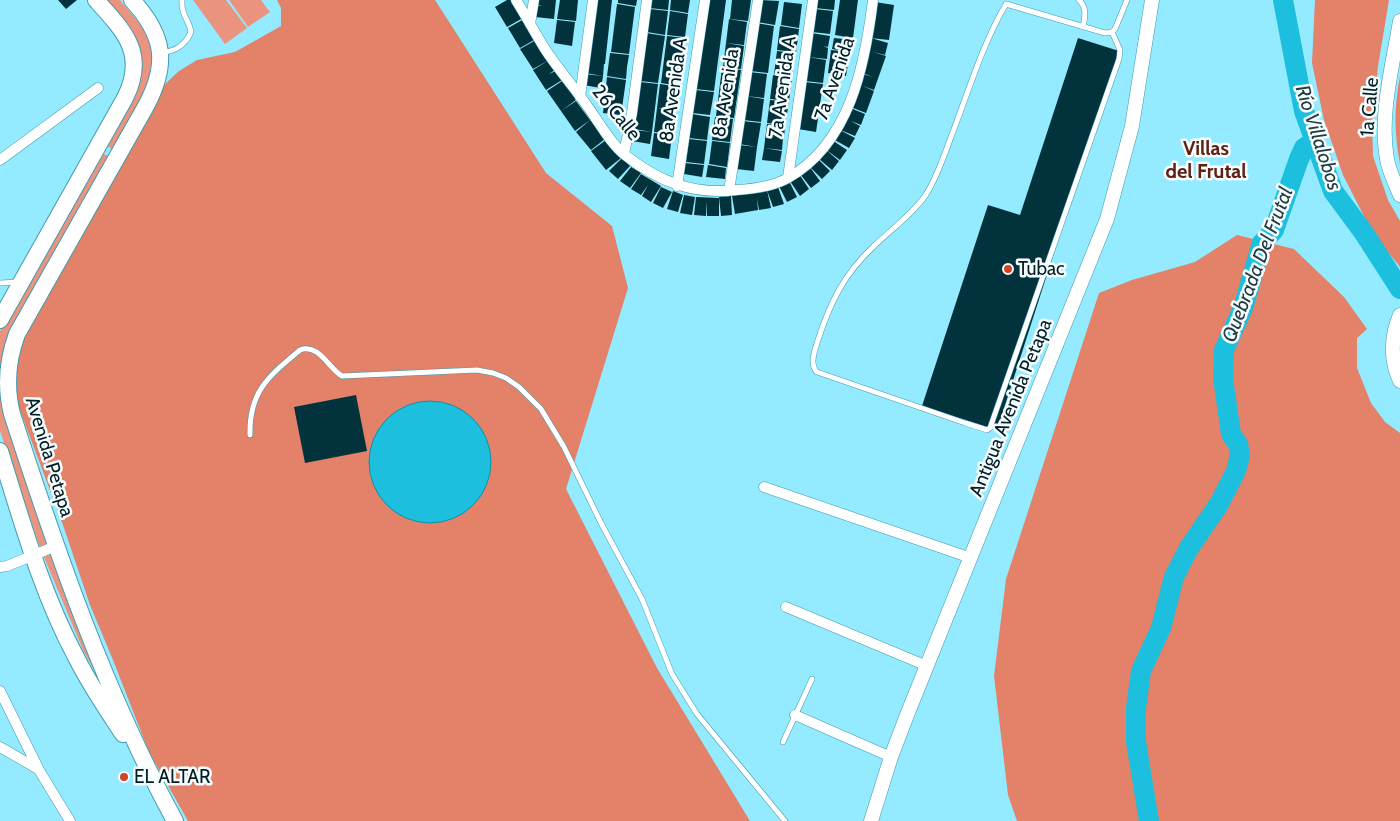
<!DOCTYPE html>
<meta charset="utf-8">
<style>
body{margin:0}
canvas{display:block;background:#94eafe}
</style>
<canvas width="1400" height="821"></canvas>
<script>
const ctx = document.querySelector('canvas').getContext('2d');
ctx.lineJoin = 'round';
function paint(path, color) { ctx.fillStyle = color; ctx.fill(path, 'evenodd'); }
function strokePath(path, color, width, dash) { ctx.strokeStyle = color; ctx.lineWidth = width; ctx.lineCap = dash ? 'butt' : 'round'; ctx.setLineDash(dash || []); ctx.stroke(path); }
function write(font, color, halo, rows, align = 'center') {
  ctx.font = font + ' Cabin,sans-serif'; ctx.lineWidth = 5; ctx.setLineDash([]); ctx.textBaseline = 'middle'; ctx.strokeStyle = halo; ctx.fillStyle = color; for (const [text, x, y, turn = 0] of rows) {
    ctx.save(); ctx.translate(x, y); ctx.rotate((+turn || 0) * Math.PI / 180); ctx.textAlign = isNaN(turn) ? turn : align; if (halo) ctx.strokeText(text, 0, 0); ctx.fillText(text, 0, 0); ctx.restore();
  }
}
const green = new Path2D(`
 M102,0h18l30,36 7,31 -41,84 -13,-7 36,-71z
 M193,0h33l21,28 -22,16z
 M229,0h32l9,12 -22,15z
 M100,152l12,6 -109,203 101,327 -21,-38 -42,-100 -41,-119v-100z`);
const forest = new Path2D(`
 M277,0h158l111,173 66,53 16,62 -62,201 91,179 93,153h-562l-39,-69 -36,-92 -23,-55 -27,-80 -45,-120 -3,-32 7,-31 142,-257 15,-14 18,-11 38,-8 46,-26v-18z
 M1315,0h74l-11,66 -6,57 1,33 15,44 12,21v46l-28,-35 -29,-57 -19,-55 -12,-57z
 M1400,76v88c-6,-32 -6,-56 0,-88z
 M1237,235l57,14 50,48 23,32 -10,9v30l14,35 14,19 15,11v388h-383l-9,-26 -14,-119 12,-97 93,-286 33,-13 63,-18z`);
const water = new Path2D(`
 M369 462a61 61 0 1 1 122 0a61 61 0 1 1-122 0Z`);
const river = new Path2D(`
 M1283,0l21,111 29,80 31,42 36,56
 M1149,821l-13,-79v-34l5,-37 20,-43 13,-51 15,-29 30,-44 17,-33 4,-16 -2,-11 -7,-10 -8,-56 1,-28 19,-42 19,-65 12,-13 25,-71 5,-11 11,-7`);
const building = new Path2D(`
 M58,0h19l-11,9z
 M507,0h5l11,18 -16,9 -12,-20z
 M538,0h18l-2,19 -19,-2 2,-11h5l-5,-1z
 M560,0h18l-2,21 -19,-2z
 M594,0h18l-7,64h-6h5l-1,12 -18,-3z
 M618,0h19l-1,6 -18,-3z
 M650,0h19l-1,10 -19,-2z
 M671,0h19l-2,13 -18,-3z
 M707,0h19l-12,91 -19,-2z
 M732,0h19l-3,21 -18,-2z
 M760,0l19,1 -4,24 -18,-3z
 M816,0h19l-1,10 -19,-2z
 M840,0h18l-5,38 -18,-3z
 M784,2l18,2 -3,24 -18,-3z
 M875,2l19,3 -5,35 -19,-2z
 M617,4l18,3 -6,47 -18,-2z
 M650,9l18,2 -3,24 -18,-3z
 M815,9l18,2 -3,23 -18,-2z
 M670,11l18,3 -3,23 -18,-2z
 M524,19l12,20 -16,9 -12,-20z
 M729,19l18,3 -3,23 -18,-2z
 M557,20l18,2 -3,24 -18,-3z
 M756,23l18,3 -6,47 -18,-2z
 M780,26l19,3 -3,23 -19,-2z
 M646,33l19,3 -7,47 -18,-2z
 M811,33l19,3 -2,11 -5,-1 5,2 -1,11 -19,-2z
 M667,36l18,2 -6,48 -18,-3z
 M834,38l18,2 -1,12 -19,-3z
 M871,38l17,5 -3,12 -18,-5z
 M1078,38l41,13 -122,379 -75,-24 66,-201 32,10z
 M536,40l13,20 -16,9 -13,-20z
 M726,43l18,3 -3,23 -18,-2z
 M831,50l19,2 -2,12 -5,-1 5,1 -2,12 -18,-3z
 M868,50l18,6 -12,34 -11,-4 11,5 -8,22 -18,-7 12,-33 13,4 -13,-5z
 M777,51l18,2 -3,23 -18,-2z
 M610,53l19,2 -2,12 -5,-1 5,1 -1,12 -19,-3z
 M808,57l18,3 -3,23 -18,-2z
 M549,60l6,10 -6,4 7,-3 6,9 -16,10 -13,-20z
 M722,68l19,2 -7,48 -18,-2z
 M749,72l18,2 -3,24 -18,-2z
 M584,74l19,2 -2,12 -18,-3z
 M773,75l19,3 -3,23 -19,-2z
 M607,77l19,3 -5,35 -18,-2z
 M562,81l14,19 -15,11 -7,-10 8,-5 -8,5 -7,-10z
 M640,82l18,2 -6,48 -18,-3z
 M804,82l19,2 -7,48 -18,-3z
 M660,84l19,3 -3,23 -19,-2z
 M695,90l19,2 -4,23 -18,-2z
 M746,96l18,3 -3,23 -18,-2z
 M770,100l19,2 -4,23 -18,-2z
 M576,101l14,19 -15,11 -14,-20z
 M848,107l17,7 -4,11 -10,-4 9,5 -5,10 -17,-7z
 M657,108l18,3 -3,23 -18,-2z
 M692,114l18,3 -3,23 -18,-2z
 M715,117l18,2 -3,23 -18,-2z
 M590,120l15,19 -14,11 -15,-18z
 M742,121l19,2 -4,24 -18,-3z
 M767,124l18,2 -1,12 -5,-1 4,1 -1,12 -18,-2z
 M838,129l17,9 -6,10 -16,-9z
 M633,130l19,2 -2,12 -18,-3z
 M654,133l18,2 -3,24 -18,-3z
 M689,139l18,2 -3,23 -18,-2z
 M606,140l15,18 -15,12 -15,-19z
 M832,140l15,10 -7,10 -15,-11z
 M712,141l18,2 -3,24 -18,-3z
 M739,145l18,2 -3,24 -18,-2z
 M764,148l18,3 -2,11 -18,-2z
 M825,149l14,12 -7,9 -14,-12z
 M622,158l8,8 -12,13 -9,-8z
 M817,158l13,13 -8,8 -13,-13z
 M685,163l19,2 -2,12 -18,-3z
 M708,165l18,3 -1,11 -19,-2z
 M809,166l11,15 -9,7 -11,-14z
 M631,167l10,6 -11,15 -10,-7z
 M641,174l20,12 -10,16 -9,-6 6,-11 -7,10 -10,-6z
 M799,174l10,15 -9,7 -10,-15z
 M789,181l8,16 -10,5 -8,-16z
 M661,187l11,5 -9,16 -10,-5z
 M778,187l6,17 -11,3 -6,-17z
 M767,190l4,18 -12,2 -2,-11 1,11 -23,4 -3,-18z
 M673,191l10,4 -5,17 -11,-3z
 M684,195l11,2 -3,18 -12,-2z
 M731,196l1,19 -11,1 -2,-19z
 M696,197l23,1v18h-12v-15l-1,15 -12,-1z
 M356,395l11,56 -62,12 -11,-56z`);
const service = new Path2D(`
 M1079,0c8,7 6,18 4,27
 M1112,32l8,18 -1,9 -129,369 -3,2 -22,-7 -148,-51c-8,-8 -2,-22 1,-32 12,-37 26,-66 55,-93 17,-17 38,-31 52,-51 11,-16 19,-40 26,-59 17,-44 31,-92 55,-133l99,29 7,-1 3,-3 12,-29
 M161,53c14,-2 24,-7 30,-21 -2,-13 -10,-16 -9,-32
 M0,283l18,-1
 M250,435c-1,-44 19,-59 50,-85 19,-7 29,19 42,26l135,-6 16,3 13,5 13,9 22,22 23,38 37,76 41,76 30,75 25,40 88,107
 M783,742l29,-63`);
const minor = new Path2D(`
 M516,0c10,16 19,33 29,49 13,20 29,38 43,58 11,15 22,36 37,48 34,27 68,40 112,35 16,-1 37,-4 51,-12 62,-35 77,-113 85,-178
 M530,24l4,-24
 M580,97l13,-97
 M624,154l8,-41 15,-113
 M0,160l98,-72
 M788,178l25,-178
 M677,186l28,-186
 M729,191l29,-191
 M764,487l207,71
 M0,567l7,-1 49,-20
 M786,607l141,59
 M0,691l39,79 31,51
 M795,715l96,42
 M0,747l38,22`);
const secondary = new Path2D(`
 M1400,21c-7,43 -21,94 -13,138 2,12 8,24 13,36
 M1400,315c-9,21 -10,45 0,66
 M871,821l20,-64 16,-42 200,-496 25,-93 20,-126`);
const primary = new Path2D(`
 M132,0c32,35 37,63 14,106l-129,228c-10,27 -12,52 -5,80 45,139 93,279 163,407
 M0,320l125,-222c22,-44 0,-66 -29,-98
 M0,451c22,71 42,143 77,208 13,26 30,51 46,75`);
const markers = [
 [1008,269,5,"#cf4523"],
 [124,777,5,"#cf4523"]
];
const streetNames = [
 ["7a Avenida",835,79,-71],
 ["7a Avenida A",783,87,-82],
 ["8a Avenida A",674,90,-82],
 ["8a Avenida",726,93,-81],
 ["1a Calle",1370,107,-85],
 ["26 Calle",616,113,51],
 ["Antigua Avenida Petapa",1011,408,-68],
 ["Avenida Petapa",49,457,73]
];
const poiNames = [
 ["Tubac",1018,269],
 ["EL ALTAR",134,777]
];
const waterNames = [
 ["Río Villalobos",1318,138,72],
 ["Quebrada Del Frutal",1258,265,-69]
];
const neighbourhoodNames = [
 ["Villas",1206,149],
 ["del Frutal",1206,172]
];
paint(green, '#ea947f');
paint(forest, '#e38169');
paint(water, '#1cbfdd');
strokePath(water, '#148ea5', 1);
strokePath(river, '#1cbfdd', 20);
paint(building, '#02333c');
strokePath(service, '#429aad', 6);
strokePath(minor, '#429aad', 11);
strokePath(secondary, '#429aad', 15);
strokePath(primary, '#429aad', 18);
strokePath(service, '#fff', 5);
strokePath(minor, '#fff', 10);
strokePath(secondary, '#fff', 14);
strokePath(primary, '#fff', 16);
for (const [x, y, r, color] of markers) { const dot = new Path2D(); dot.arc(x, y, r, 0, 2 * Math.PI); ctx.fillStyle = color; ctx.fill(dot); strokePath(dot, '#f5fdff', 2); }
write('19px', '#021d23', '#f5fdff', streetNames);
write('19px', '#021d23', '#f5fdff', poiNames, 'left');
write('italic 20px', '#233b40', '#f5fdff', waterNames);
write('bold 20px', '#622010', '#f5fdff', neighbourhoodNames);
</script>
